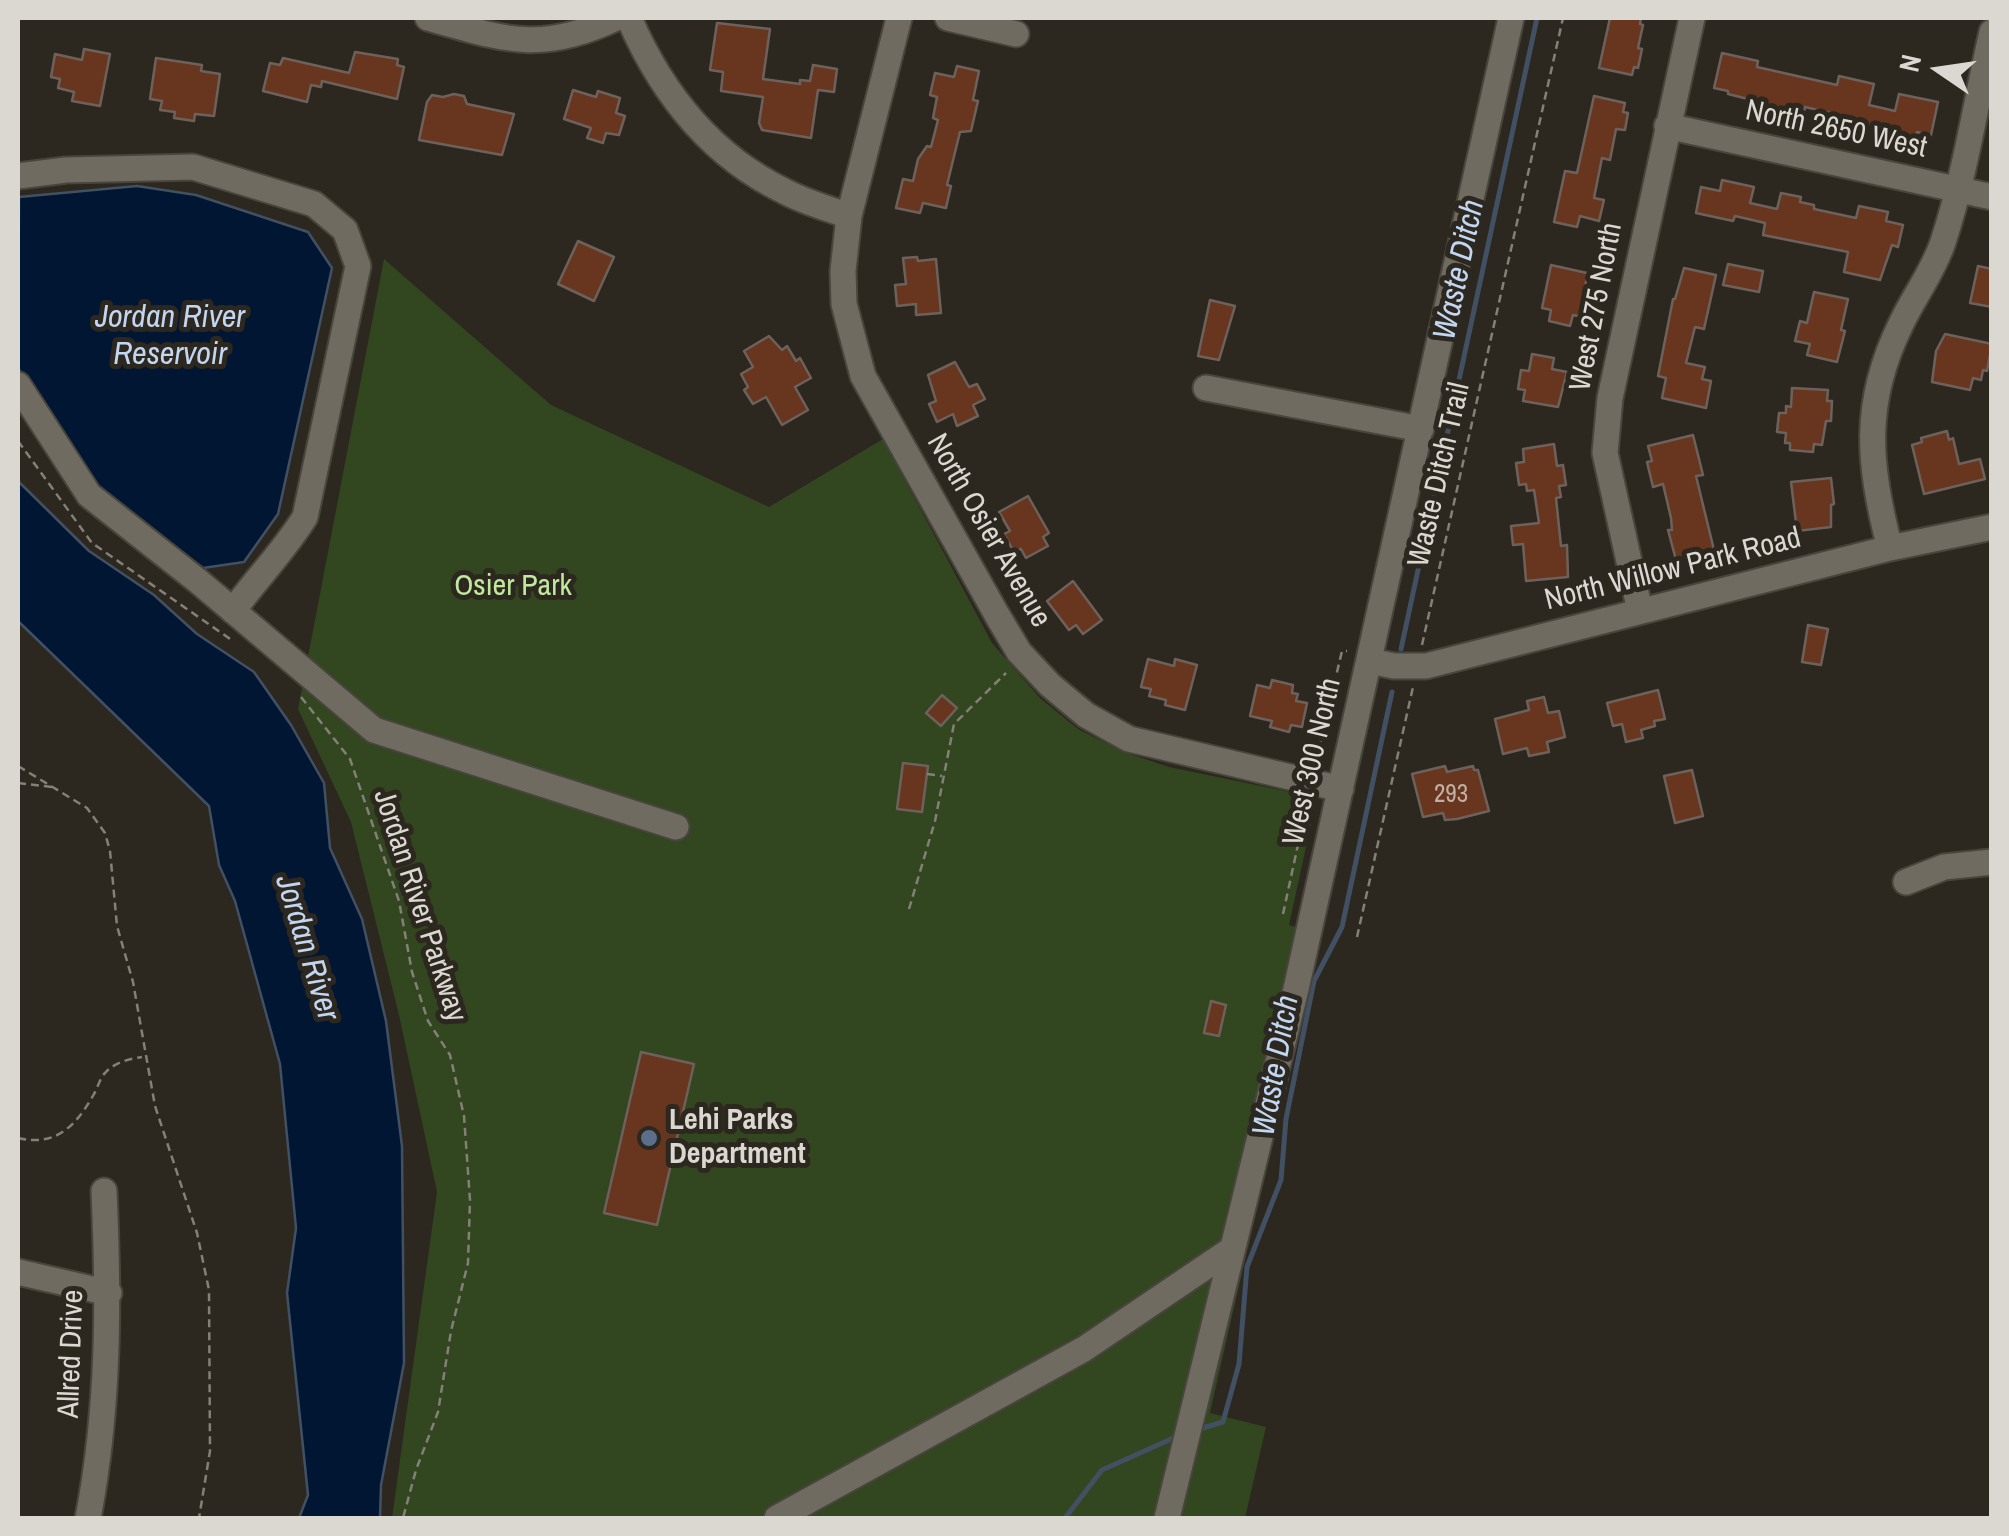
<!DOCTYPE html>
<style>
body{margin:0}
#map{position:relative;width:2009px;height:1536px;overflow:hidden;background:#2c281f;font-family:"Archivo Narrow",sans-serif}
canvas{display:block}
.frame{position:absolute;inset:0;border:20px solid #dbd8d2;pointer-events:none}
.north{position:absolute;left:1889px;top:20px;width:100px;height:100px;-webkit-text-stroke:8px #2c281f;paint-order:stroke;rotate:283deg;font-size:28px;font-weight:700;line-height:40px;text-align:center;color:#dbd8d2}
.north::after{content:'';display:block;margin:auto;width:35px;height:45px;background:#dbd8d2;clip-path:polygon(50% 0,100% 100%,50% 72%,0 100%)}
</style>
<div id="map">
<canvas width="2009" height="1536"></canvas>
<div class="frame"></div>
<div class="north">N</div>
</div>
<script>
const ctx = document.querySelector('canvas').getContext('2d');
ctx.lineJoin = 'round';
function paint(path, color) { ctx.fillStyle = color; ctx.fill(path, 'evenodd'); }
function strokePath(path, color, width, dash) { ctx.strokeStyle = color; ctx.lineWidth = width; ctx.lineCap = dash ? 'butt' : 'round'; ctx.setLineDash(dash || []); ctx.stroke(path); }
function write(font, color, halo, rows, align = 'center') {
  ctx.font = font + ' "Archivo Narrow",sans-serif'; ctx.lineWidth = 10; ctx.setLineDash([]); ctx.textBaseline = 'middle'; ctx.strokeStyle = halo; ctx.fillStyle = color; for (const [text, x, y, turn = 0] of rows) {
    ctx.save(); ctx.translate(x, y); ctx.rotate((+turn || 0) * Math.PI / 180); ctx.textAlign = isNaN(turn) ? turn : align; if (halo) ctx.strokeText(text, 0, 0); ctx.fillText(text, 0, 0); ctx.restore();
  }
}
const green = new Path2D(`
 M384,259l167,146 218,102 114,-68 109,204 49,56 37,30 46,23 45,15 126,26 12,9 6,13 -24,110 30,8 -109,480 56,14 -21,91h-853l45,-326 -38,-177 -48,-193 -53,-113z`);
const water = new Path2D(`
 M137,186l59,9 112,37 24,36 -54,246 -34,48 -41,6 -107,-77 -78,-123 1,-171z
 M18,481l71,70 65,44 43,39 57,38 37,53 33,58 6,65 32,71 24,102 16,125 2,217 -23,122 -1,33h-81l9,-23 -21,-202 9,-65 -16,-164 -45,-163 -16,-36 -10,-59 -191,-185z`);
const stream = new Path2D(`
 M1401,649l136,-631
 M1196,1430l27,-8 16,-58 8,-97 34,-87 5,-61 28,-138 28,-54 50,-235
 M1065,1518l37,-48 76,-34`);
const building = new Path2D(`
 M1610,18h31l-1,6 3,1 -5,23 4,1 -4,19 -4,-1 -2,8 -33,-7z
 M717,23l53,6 -7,50 37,5v-4l10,1 3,-16 24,4 -3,23 -16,-2 -7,48 -49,-8 -3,-7 4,-26 -42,-6 2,-19 -13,-2z
 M84,49l26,5 -10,52 -28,-5 2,-9 -16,-4 2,-9 -9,-2 4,-23 27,6z
 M355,52l43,7 -1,6 7,2 -7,32 -75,-18 -1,6 -10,-2 -4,17 -44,-11 7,-28 10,2 3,-7 66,15z
 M1722,53l36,8 -1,6 80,18 2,-9 35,8 -5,21 26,6 4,-17 39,8 -7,33 -14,-3 -1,6 -51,-14 -1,3 -19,-4 1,-4 -16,-3 1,-3 -26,-6 -1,6 -76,-19v-3l-14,-3z
 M156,58l46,7 -1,6 19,3 -6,42 -19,-2 -1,7 -20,-3 1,-6 -15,-2 2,-9 -12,-2z
 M957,66l22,5 -6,29 5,1 -7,30 -11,1 -13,53 4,1 -5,22 -23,-5 -3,10 -24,-5 7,-29 10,2 5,-22 9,-13 4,1 7,-27 -5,-2 4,-21 -7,-2 5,-22 19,4z
 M573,90l23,7 2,-6 22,7 -4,15 9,3 -6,19 -13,-2 -3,10 -16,-5 4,-10 -27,-9z
 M454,94l10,2 3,8 47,10 -12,41 -83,-15 8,-38 5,-7 11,2z
 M1594,96l31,7 -2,9 5,1 -3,17 -9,-1 -6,31 -8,-2 -8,40 10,2 -5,21 -19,-5 -3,11 -23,-5 11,-51 12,2z
 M1722,180l32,7 -4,16 27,6 4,-16 20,4 -1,5 14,3v4l42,9 3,-12 29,6 -2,9 17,4 -5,22 -6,-2 -12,35 -36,-8 4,-20 -85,-17 2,-12 -30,-7 -2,5 -37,-8 5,-26 19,4z
 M578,241l36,16 -20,44 -36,-17z
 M917,257l1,4 18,-2 5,54 -25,2v-11l-19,2 -2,-21 11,-1 -3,-26z
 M1728,264l35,7 -4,21 -36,-7z
 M1551,265l36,8 -5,44 -9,-2 -3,11 -21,-5 2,-11 -9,-2z
 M1978,266l14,3v38l-22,-4z
 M1684,268l32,7 -12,54 -9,-2 -9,36 19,4 -3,12 9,2 -5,27 -44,-10 4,-20 -8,-2 15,-77h2z
 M1814,292l34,7 -7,31 4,1 -8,31 -30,-7 3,-11 -15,-3 5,-20 7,2z
 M1210,300l25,6 -16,54 -21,-4z
 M1945,334l47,10 -5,27 -4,-1 -2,10 -8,-2 -3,12 -38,-8 4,-31z
 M769,336l13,14 5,-4 9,15 4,-3 11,20 -16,9 13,23 -26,15 -16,-28 -13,7 -9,-14 4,-3 -7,-13 12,-7 -9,-16z
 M1532,354l22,4 -2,11 15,3 -9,35 -35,-6 2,-11 -7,-1 3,-19 8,1z
 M955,362l14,25 8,-3 8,15 -12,6 5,11 -21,10 -4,-12 -16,8 -8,-18 7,-3 -8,-26z
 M1792,388l36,2 -1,11h5l-1,20h-5l-4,24 -8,-1 -1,8 -23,-2v-7h-5l1,-10 -9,-1 2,-19h7v-7l5,1z
 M1947,431l2,9 4,-2 6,26 21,-5 5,20 -61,15 -12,-49 10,-3 -1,-4z
 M1693,435l10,40 -7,1 18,74 -38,10 -8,-30h4l-1,-12 -8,-34 -10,3 -6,-25 5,-1 -4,-15z
 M1554,444l3,22 6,-1 3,20 -7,1 2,11 -5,1 5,48 6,-1 1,32 -42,4 -3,-37 -10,1 -2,-19 28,-3 -5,-33 -7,1 -1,-7 -7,1 -3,-22 8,-1 -1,-13z
 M1831,478l3,26 -3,1v22l-34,4 -6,-49z
 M1028,496l21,37 -6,4 5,9 -22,12 -5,-9 -7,3 -10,-18 6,-3 -11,-19z
 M1073,581l29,39 -19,14 -7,-9 -7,5 -22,-29z
 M1808,625l20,4 -7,36 -19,-3z
 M1148,659l26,7 1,-7 22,6 -12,45 -20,-5 1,-5 -17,-4 2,-7 -10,-2z
 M1272,680l21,5 -1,8 6,1 -2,7 11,2 -5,24 -11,-2 -2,7 -19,-5 2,-6 -22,-5 7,-31 13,3z
 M1658,690l7,29 -11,2 1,5 -14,4 2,8 -17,4 -4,-18 -9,2 -6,-23z
 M942,695l15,13 -16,18 -15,-13z
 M1544,697l4,16 11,-2 6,26 -18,5 2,10 -20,4 -2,-8 -24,6 -8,-35 34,-9 -2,-9z
 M903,763l25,3 -6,46 -25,-3z
 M1445,766l2,6 26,-6 1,4h4l11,41 -32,8 -12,1 -2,-7 -20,4 -11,-43z
 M1692,770l11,46 -28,7 -11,-47z
 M1211,1001l15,4 -7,31 -15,-3z
 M641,1052l53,12 -37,161 -53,-12z`);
const path = new Path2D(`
 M18,441l74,102 141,98
 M1422,645l141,-627
 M301,697l49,62 49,142 13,71 16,49 22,34 14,61 6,84 -2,63 -17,68 -13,81 -22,58 -13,48
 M1316,761l26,-110h5
 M18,766l69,42 18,25 5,18 7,75 16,56 22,124 42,127 12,57 1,161 -11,67
 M927,774l15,2
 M18,783l34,4
 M909,909l26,-88 19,-97 52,-51
 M1283,914l24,-111
 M1357,937l56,-250
 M18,1138c38,9 58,-12 76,-44 4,-7 6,-16 11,-21 10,-11 24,-14 37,-16`);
const minor = new Path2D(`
 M428,18c75,21 113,36 188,0
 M629,18c32,74 81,137 155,173 20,11 43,17 65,25
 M899,18l-50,198 -6,55 1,33 19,72 134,239 22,37 31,33 36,30 43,24 212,50
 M948,18l68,16
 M1667,126l325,71
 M18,176l48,-6 127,-3 121,37 31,26 13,36 -53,251c-21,34 -49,62 -72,94
 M18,385l71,110 109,86 176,149 302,97
 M1206,388l215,41
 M1890,548c-22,-82 -28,-145 11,-224 13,-28 32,-52 42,-82 22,-67 33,-140 49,-210
 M1640,611l-35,-158 5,-55 82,-380
 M1370,661l24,5h32l464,-118 102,-21
 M1906,882l38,-15 48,-5
 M18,1272l91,21
 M88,1518c21,-109 21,-216 16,-327
 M777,1518l307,-169 145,-98
 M1167,1518l129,-529 215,-971`);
const markers = [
 [649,1138,10,"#5c6f8a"]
];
const numberNames = [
 ["293",1451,795]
];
const streetNames = [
 ["North 2650 West",1836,130,12],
 ["West 275 North",1597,307,-79],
 ["Waste Ditch Trail",1440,475,-77],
 ["North Osier Avenue",988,531,60],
 ["North Willow Park Road",1673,570,-14],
 ["West 300 North",1313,762,-77],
 ["Jordan River Parkway",419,906,72],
 ["Allred Drive",72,1354,-88]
];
const parkNames = [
 ["Osier Park",513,587]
];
const poiNames = [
 ["Lehi Parks",669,1121],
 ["Department",669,1155]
];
const waterNames = [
 ["Waste Ditch",1460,270,-78],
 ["Jordan River",170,318],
 ["Reservoir",170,355],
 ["Jordan River",306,948,73],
 ["Waste Ditch",1277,1066,-80]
];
paint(green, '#32461f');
paint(water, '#011633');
strokePath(water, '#425063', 2.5);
strokePath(stream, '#425063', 5);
paint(building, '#68361f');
strokePath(building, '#6d615c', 2.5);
strokePath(minor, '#48453d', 29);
strokePath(path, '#848079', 2.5, [8, 5]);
strokePath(minor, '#706b61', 25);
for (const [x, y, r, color] of markers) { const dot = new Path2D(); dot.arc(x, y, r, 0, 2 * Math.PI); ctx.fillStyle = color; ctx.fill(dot); strokePath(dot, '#2c281f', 4); }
write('25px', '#beb0a5', null, numberNames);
write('30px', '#dbd8d2', '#2c281f', streetNames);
write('30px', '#c0e99d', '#2c281f', parkNames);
write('bold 30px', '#dbd8d2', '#2c281f', poiNames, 'left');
write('italic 32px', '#c2d6f2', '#2c281f', waterNames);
</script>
